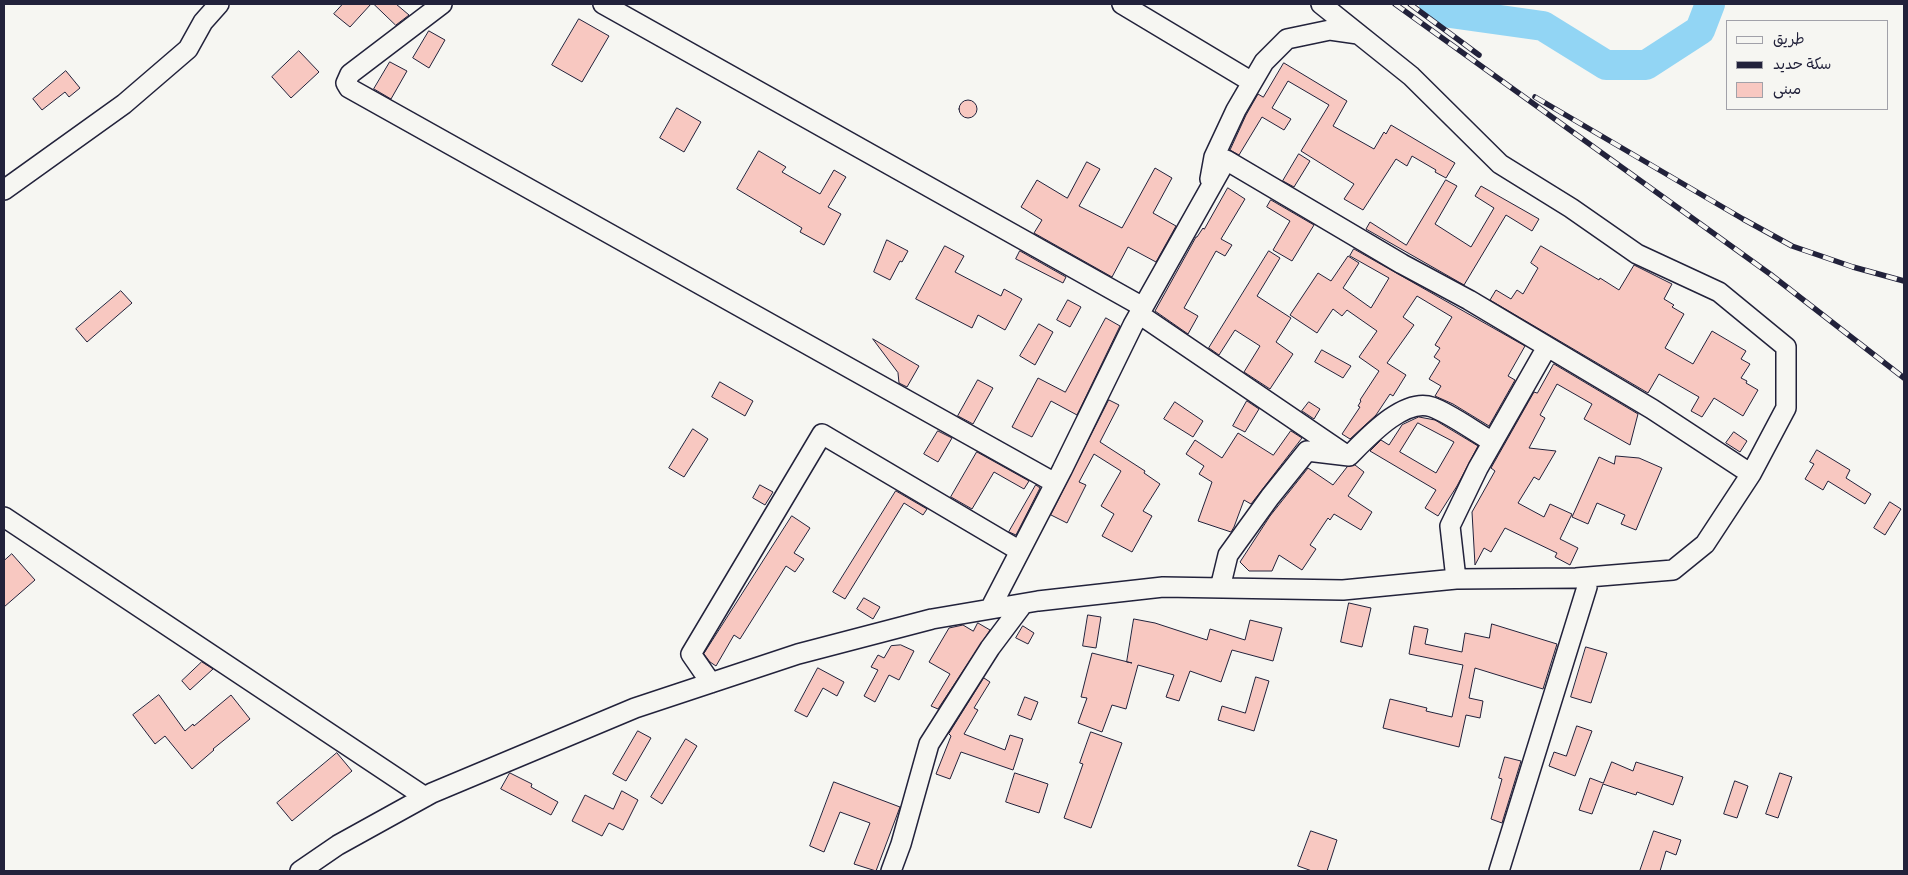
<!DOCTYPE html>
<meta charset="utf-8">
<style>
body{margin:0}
#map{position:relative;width:1908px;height:875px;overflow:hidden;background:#f6f6f2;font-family:"Gochi Hand","Playpen Sans Arabic",sans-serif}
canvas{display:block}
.frame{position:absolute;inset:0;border:5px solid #22223b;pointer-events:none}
.legend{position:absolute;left:1726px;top:20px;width:162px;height:90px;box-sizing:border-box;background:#f6f6f2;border:1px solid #a1a1a9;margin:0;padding:6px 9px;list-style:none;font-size:15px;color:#22223b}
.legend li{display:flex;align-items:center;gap:10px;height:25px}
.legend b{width:25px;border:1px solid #a1a1a9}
</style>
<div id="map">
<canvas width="1908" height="875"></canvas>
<div class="frame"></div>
<ul class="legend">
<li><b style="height:6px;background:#f6f6f2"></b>طريق</li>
<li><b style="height:6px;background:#22223b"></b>سكة حديد</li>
<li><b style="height:14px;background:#f8c8c1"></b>مبنى</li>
</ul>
</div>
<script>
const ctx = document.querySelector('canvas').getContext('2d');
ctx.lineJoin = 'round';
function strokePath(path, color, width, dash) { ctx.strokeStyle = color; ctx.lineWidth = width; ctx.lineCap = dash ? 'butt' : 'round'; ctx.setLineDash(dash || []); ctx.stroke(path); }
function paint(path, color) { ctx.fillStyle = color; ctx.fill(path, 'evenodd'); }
const river = new Path2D(`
 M1434,4l16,9 93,13 63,39h40l54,-35 10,-26`);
const building = new Path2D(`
 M343,4h28l-21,23 -16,-13z
 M374,4h22l13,11 -13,10z
 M579,19l30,17 -27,46 -30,-17z
 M429,31l16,9 -16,28 -16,-10z
 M299,51l20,21 -28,26 -19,-21z
 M390,62l17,9 -16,28 -17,-10z
 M1284,63l63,38 -14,25 41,23 10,-17 2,2 5,-9 64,38 -9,15 -11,-6 1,-2 -24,-14 -5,10 -11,-7 -33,51 -19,-11 10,-15 -53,-33 28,-46 -41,-24 -16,27 19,11 -7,11 -22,-13 -23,38 -9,-5 16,-35 12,-21 5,3z
 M66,71l14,17 -11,9 -4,-5 -23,18 -9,-11z
 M959 109a9 9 0 1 1 18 0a9 9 0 1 1-18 0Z
 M677,108l24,14 -17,30 -24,-14z
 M759,151l27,16 -4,5 38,22 14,-24 12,7 -18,30 13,7 -17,31 -24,-13 2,-4 -65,-39z
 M1299,154l11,7 -16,26 -11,-6z
 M1087,162l13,7 -21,37 43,22 33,-60 17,10 -19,35 23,13 -20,36 -28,-15 -16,30 -78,-44 8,-13 -21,-13 16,-27 30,18z
 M1446,180l11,6 -22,38 36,23 23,-39 -19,-12 6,-10 58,33 -7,12 -26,-16 -42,70 -98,-56 4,-7 36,23z
 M1228,188l17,11 -24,40 11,6 -7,11 -9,-5 -32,57 14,8 -10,18 -33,-23 41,-74h1l6,-9 1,1z
 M1271,200l43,25 -22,36 -19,-11 17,-29 -23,-14z
 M887,240l21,11 -6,11 -2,-1 -10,19 -16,-8z
 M945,246l19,10 -9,16 46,24 3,-7 18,10 -17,31 -27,-15 -6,13 -56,-29z
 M1541,246l58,34 1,-2 19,12 15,-25 38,19 -8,15 10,6 -2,2 12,7 -19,34 28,16 19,-33 34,20 -5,8 9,5 -9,14 6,3 -1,2 12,7 -15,26 -29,-18 -12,19 -11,-6 8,-14 -40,-23 -11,19 -158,-93 6,-10 15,9 6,-9 6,4 15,-26 -7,-5z
 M1354,249l171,97 -17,30 7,4 -26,46 -36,-22 -18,-8 6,-10 -12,-7 11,-18 -6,-4 6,-9 -5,-3 17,-28 -35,-21 -14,21 11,8 -27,38 19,12 -13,21 -3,-2 -14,21 -26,24 -8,-5 18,-27 -2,-1 3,-5 -1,-1 19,-29 -20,-14 18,-26 -30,-21 -5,6 -9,-7 -16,24 -27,-18 28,-42 13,8 17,-25 11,7 -16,25 28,20 18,-30 -39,-22z
 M1020,251l46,26 -3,6 -47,-24z
 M1269,251l11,7 -23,38 34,22 -15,24 17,12 -23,35 -26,-17 16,-26 -25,-16 -16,25 -10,-7z
 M121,291l11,12 -45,39 -11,-13z
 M1068,300l13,7 -11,20 -13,-7z
 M1106,318l14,8 -43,89 -26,-14 -19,36 -20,-10 26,-49 27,14z
 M1039,324l14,8 -18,33 -15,-9z
 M873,339l46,27 -12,21 -8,-4 -1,-10z
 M1322,350l29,16 -8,12 -28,-16z
 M1554,364l84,50 -8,31 -46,-26 8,-15 -35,-20 -17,31 5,3 -16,30 27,3 -17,29 -5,-3 -16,26 26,14 6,-13 22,10 -12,25 18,9 -8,17 -15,-8 2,-4 -52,-25 -14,24 -7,-4 -9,17 -3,-53 23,-41 -4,-3 43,-76 3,1z
 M978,380l15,8 -20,36 -15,-8z
 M720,382l33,19 -8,15 -33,-19z
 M1109,400l10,5 -19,37 45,29 -1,2 16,11 -17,27 9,5 -20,36 -30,-16 12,-22 -13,-8 20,-35 -27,-17 -15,28 7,3 -19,38 -16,-8z
 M1247,401l12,8 -14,23 -12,-6z
 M1175,402l28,19 -10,16 -29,-18z
 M1309,402l11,7 -6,10 -12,-8z
 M1419,417l16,3 43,26 -21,40 -19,30 -13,-8 11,-18 -66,-39 11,-11 8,5 13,-20zM1418,423l36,19 -18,31 -36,-21z
 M693,429l15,10 -24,38 -15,-9z
 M938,431l14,7 -14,24 -14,-8z
 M1291,431l11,7 -51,66 -7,-4 -10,27 -3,5 -33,-11 14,-39 -13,-8 5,-8 -18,-12 9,-14 27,18 16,-25 35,22z
 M1734,432l13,9 -7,11 -14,-9z
 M1817,450l33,20 -4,8 25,16 -6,10 -37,-23 -5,9 -18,-11 9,-15 -4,-2z
 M977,452l52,29 -5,8 -30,-17 -22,37 -21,-12z
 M1616,456l23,2 23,10 -26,62 -15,-6 4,-9 -28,-12 -9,21 -16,-7 27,-60 15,7z
 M1355,465l9,7 -16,24 24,16 -11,18 -27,-16 -4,6 -2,-2 -18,27 6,4 -14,21 -23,-15 -7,16h-23l-9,-9 30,-46 38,-48 25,17 14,-18z
 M760,485l13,7 -8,13 -12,-7z
 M1036,485l4,3 -24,47 -7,-3z
 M896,491l31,18 -4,6 -19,-12 -59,96 -12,-7z
 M1890,502l11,7 -16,26 -11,-7z
 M792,516l18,12 -16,25 10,6 -9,13 -9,-6 -46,73 -6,-4 -18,31 -6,-4 -6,-8z
 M12,554l23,26 -31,27v-46z
 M864,598l16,9 -7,12 -16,-10z
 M1349,603l22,5 -9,39 -21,-5z
 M1088,615l13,2 -5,31 -13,-2z
 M1134,619l21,4 52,17 3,-11 35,11 5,-20 32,8 -9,33 -41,-11 -11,32 -31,-11 -11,30 -13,-4 8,-22 -36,-10 -12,44 -14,-4 -10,27 -24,-9 9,-25 -6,-1 11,-44 40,10 -5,-1z
 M978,623l12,7 -52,79 -7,-3 19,-32 -21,-12 20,-34 14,-3 10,6z
 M1492,624l65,20 -14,45 -68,-21 -6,30 14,3 -3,17 -14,-3 -7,32 -76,-19 7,-29 37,9 -1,3 26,6 11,-52 -54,-11 5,-28 14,3 -3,15 37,8 3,-19 24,5z
 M1023,626l11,7 -6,11 -12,-6z
 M901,645l13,6 -15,29 -10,-5 -14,27 -11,-6 14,-26 -7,-3 7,-12 6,3 7,-12z
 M1586,647l21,6 -16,50 -20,-6z
 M202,662l11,7 -23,21 -8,-9z
 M818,668l26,14 -7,14 -14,-8 -16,29 -12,-6z
 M1256,677l13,4 -15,50 -36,-11 4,-14 23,7z
 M984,678l6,4 -16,26 4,2 -14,24 41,16 5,-15 13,4 -10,31 -52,-18 -11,27 -14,-5 15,-38 -2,-2z
 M159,695l26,36 8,-7 1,2 37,-31 19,24 -37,30 1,1 -22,19 -27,-33 -10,8 -22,-29z
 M1025,697l13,5 -7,18 -13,-5z
 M1577,726l15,5 -17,45 -26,-10 5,-14 12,4z
 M638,731l13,7 -25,43 -13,-7z
 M1091,732l31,11 -31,85 -27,-10 19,-54 -3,-1z
 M686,739l11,7 -35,58 -11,-7z
 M337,753l15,18 -60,50 -15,-18z
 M1505,757l16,4 -19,62 -11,-4 11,-40 -3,-1z
 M1612,762l21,9 3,-9 47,15 -10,28 -36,-13 -1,3 -33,-11 -11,30 -13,-4 11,-32 13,5z
 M510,773l22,11 -1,3 27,15 -7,13 -50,-26z
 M1015,773l33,11 -9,29 -33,-11z
 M1780,773l12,4 -14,41 -12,-4z
 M1735,781l13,5 -11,32 -13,-4z
 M834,782l66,25 -24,64 -22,-7 16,-41 -30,-11 -16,40 -14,-6z
 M622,791l16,9 -15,30 -14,-7 -7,13 -30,-15 13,-26 28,14z
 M1311,831l26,9 -10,31h-15l-14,-5z
 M1654,831l27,9 -5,15 -10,-4 -6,20h-20z`);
const minor = new Path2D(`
 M442,4l-92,70 -4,9 3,5 706,395
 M603,4l540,303
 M1122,4l130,78
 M1210,179l4,-22 22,-47 28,-48 23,-23 43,-9 28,4
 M4,190l120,-86 64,-55 15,-27 16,-18
 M1139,314l206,140
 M4,517l421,280
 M1456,579l-6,-53 28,-58 69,-121
 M1220,588l8,-33 42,-58 37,-46 42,5c18,-18 55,-59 83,-49 19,7 43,25 61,35
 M990,609l72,-139 71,-145 93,-165 176,104 67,36 183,109 99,65
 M711,683l-20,-29 131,-220 198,117
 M300,871l38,-26 94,-52 203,-85 163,-54 134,-35 106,-18 125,-14 180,3 113,-11 120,-1 97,-8 32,-26 46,-70 35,-66v-61l-67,-55 -82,-38 -66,-46 -71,-44 -89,-88 -90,-72
 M891,871l10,-27 28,-100 61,-96 33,-44
 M1499,871l88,-284 -4,-9`);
const rail = new Path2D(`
 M1395,4l375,270 134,104
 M1410,4l69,51
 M1535,97l208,122 49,27 61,21 51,14`);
strokePath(river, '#92d5f4', 30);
paint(building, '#f8c8c1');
strokePath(building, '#22223b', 1);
strokePath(minor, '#22223b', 22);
strokePath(minor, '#f6f6f2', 19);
strokePath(rail, '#22223b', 5.5);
strokePath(rail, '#f6f6f2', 4, [11]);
</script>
